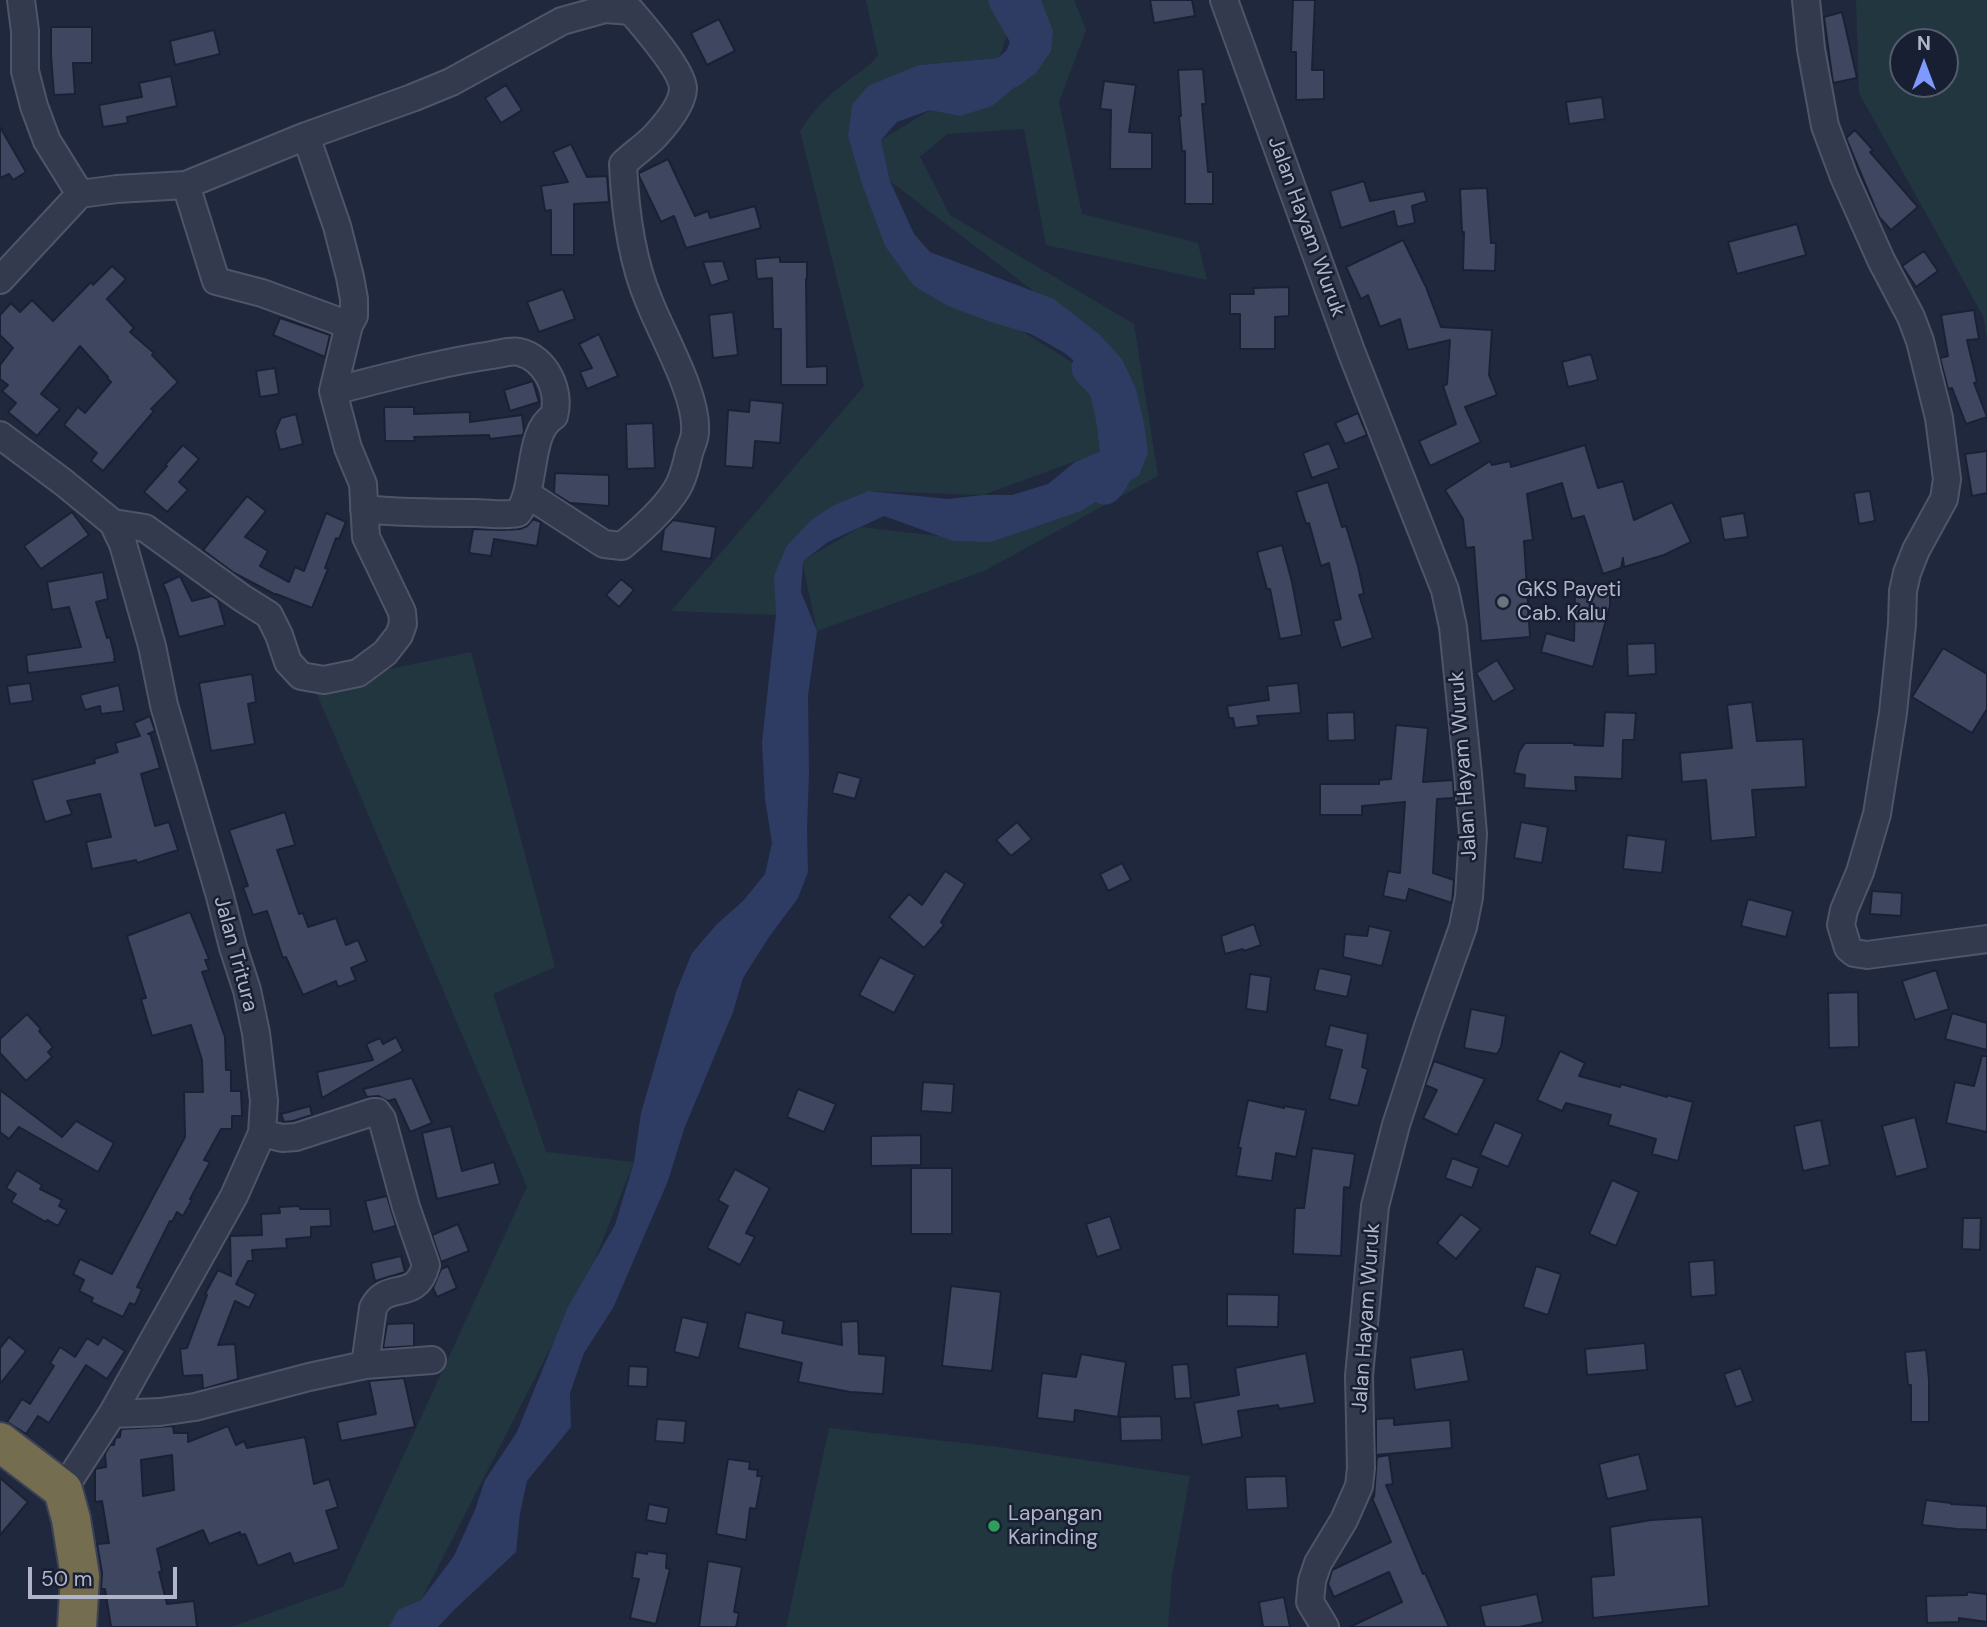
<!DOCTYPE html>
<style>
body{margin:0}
#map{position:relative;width:1987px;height:1627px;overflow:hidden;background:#20283e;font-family:"DM Sans",sans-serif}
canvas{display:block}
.north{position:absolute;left:1889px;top:28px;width:70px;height:70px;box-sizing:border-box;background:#191f33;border:2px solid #555b6f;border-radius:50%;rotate:0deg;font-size:19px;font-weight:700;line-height:28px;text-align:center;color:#b0b5c9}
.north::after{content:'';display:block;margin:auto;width:24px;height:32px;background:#7f9aff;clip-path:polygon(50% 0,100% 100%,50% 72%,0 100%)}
.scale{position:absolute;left:28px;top:1567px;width:149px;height:32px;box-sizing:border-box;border:4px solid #b0b5c9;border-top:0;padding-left:9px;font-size:21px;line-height:24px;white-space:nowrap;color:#b0b5c9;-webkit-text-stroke:5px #191f33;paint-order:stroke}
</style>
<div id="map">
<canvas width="1987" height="1627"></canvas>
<div class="north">N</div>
<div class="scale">50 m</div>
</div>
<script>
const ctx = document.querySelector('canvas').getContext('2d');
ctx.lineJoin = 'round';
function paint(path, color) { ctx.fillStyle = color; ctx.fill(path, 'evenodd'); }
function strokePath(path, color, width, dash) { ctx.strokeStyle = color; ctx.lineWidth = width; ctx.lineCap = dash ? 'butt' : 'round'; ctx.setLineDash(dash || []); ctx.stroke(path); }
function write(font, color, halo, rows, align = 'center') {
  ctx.font = font + ' "DM Sans",sans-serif'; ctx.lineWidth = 5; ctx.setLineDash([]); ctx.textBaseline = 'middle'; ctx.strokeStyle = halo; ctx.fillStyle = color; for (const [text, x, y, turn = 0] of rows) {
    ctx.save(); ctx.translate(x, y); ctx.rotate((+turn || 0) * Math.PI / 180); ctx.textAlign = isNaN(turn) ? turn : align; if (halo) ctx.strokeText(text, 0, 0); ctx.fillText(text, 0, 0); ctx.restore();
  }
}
const green = new Path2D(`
 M866,0h141l8,12 -16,46 -80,7 -71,71 37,110 206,128 10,78 -118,43 -115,-4 -58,30 -34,94 -105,-4 193,-225 -64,-255c12,-19 27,-35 45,-48 13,-11 23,-14 33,-28z
 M1034,0h40l12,30 -27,72 23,112 116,29 9,37 -161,-35 -22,-116 -77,5 -27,23 30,58 184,109 24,152 -174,95 -167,60 -15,-70 59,-34 130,15 147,-67 -16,-116 -232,-178 -9,-41 49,-30 84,-22z
 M1856,0h131v339l-4,-23 -124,-223zM1903,42h42v42h-42z
 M471,652l84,315 -62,27 53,158 88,10 -43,107 -170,331 -26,27h-164l112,-40 184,-400 -214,-502z
 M829,1428l170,19 191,29 -18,100 -4,51h-382z`);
const water = new Path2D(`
 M1007,0h34l12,31 -2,20 -15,22 -22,15 -22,18 -32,10 -30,-6 -33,12 -16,18 9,41 24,53 16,18 124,47 46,36 22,24 14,30 8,35 4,29 -9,22 -58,36 -90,31 -38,-1 -69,-25 -56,26 -25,19 -2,31 16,39 -9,65 1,79 -2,52 1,45 -10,26 -29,39 -26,41 -10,34 -49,117 -16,52 -55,127 -29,45 -14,40 1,34 -44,54 -7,32 -4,39 -61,57 -17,18h-49l9,-17 23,-10 33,-44 21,-46 10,-30 32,-48 51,-125 47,-82 19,-63 7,-49 35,-121 16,-39 25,-29 26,-23 22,-27 7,-31 -7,-44 -3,-57 14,-127 -2,-39 12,-29 24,-26 22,-15 36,-15 80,8 35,-4h29l36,-11 27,-22 45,-19 1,-13 -30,-56 -28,-22 -32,-18 -43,-13 -40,-15 -34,-20 -29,-40 -23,-62 -14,-48 4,-31 16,-19 51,-21 79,-7 20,-9 7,-22z`);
const river = new Path2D(`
 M1006,0l23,40 -7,20 -11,10
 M1089,368c4,6 11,11 15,17 8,12 16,68 12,83 -2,7 -6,14 -11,19`);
const building = new Path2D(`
 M1150,0h42l3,16 -41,7z
 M1293,0h22l-3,70h12v29l-28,1v-48h-5z
 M1842,12l15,66 -24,5 -9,-66z
 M719,19l16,32 -28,14 -16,-32z
 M51,27h41v36h-19l2,31 -21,1 -3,-39z
 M214,30l6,24 -45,11 -5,-24z
 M1203,69l3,35h-4l6,68h5v32h-28v-53h-3l-3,-35h2l-3,-46z
 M171,76l6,30 -50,11 1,6 -25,4 -4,-22 43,-8 -3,-14z
 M1104,81l32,4 -7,47 23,1v36h-42l1,-59 -11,-1z
 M506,85l16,25 -21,13 -16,-25z
 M1602,97l3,22 -36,5 -3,-22z
 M0,127l26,45 -13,8 -4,-6 -9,4z
 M1855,130l18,20 -3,2 48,55 -27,23 -12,-13 -33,-79z
 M571,144l16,33 20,-1 2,26 -35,2v51h-23v-45l-6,1 -4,-25 27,-4 -15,-30z
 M668,159l27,57 13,-5 2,7 45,-12 6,22 -75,20 -12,-32 -13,6 -22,-46v-3z
 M1364,181l6,20 54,-10 3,10 -15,5 3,17 -18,4 -3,-16 -53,17 -11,-37z
 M1487,188l4,55h5l-1,28 -32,-1 1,-38 -2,1 -2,-44z
 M1797,224l9,31 -69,19 -9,-32z
 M1403,240l23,47 15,40 51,3 -3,45 8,20 -32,12 16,35 -51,24 -11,-25 37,-17 -13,-38 4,-2 3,-44 -42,10 -8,-31 -20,8 -12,-32 -7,4 -15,-32z
 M1924,251l14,20 -22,16 -14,-21z
 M780,257v5h27v17h-1l1,88 20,-1v19h-46v-56h-8l-1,-51 -15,1 -2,-20z
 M723,261l6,19 -18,6 -8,-24z
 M112,266l14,13 -19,20 27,29 -4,4 24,21 -2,2 26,27 -27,27 3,2 -51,60 -12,-10 6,-8 -33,-28 14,-18 7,6 26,-31 -4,-4 1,-1 -28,-31 -39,48 19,15 -23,27 -29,-24 8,-9 -14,-12 6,-6 -8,-6v-14l13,-17 -13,-13v-20l11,-12 9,9 12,-12 21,21 38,-39 2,3z
 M1289,287v29l-14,1v32h-35v-35h-10v-20h24l-1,-6z
 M563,289l12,30 -36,13 -12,-30z
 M1974,310l5,29 -12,1 10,42 -3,1 13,34 -21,7 -14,-36 -4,1 -8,-31 8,-2 -7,-41z
 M733,312l5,43 -25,3 -4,-43z
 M280,318l50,17 -5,22 -52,-22z
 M599,334l19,42 -31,13 -7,-17 12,-4 -13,-24z
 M1591,354l7,26 -30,7 -6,-25z
 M275,368l4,26 -19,3 -4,-26z
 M533,381l6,21 -29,9 -6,-21z
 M750,400l33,3 -3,40 -25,-2 -2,27 -28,-2 3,-56 21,2z
 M384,407h30v7l56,-2v10l52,-7 2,16 -1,4 -33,4 -1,-4 -75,2 1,4h-30z
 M1358,413l9,22 -22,9 -10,-21z
 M296,414l7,30 -23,6 -5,-19 6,-13z
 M653,423l2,45 -28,1 -1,-45z
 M1329,443l10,25 -27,10 -9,-25z
 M183,445l16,14 -20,23 9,8 -21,22 -23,-20 23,-26 -2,-1z
 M1585,445l13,43 25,-7 11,39 38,-18 19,40 -27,13 -40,12 -1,-9 -2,10 -18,6 -19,-58 -12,3 -10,-36 -35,11 6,46 -9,1 6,96 -49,4 -7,-94 -8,1 -3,-29 -18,-29 45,-29 2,4 18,-4 1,6z
 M1987,451v42l-15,3 -7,-42z
 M555,473l54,2v31l-39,-3 -16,-10z
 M1328,482l14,45 4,-1 12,40 6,28 -5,1 14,43 -32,10 -8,-27 8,-2 -12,-56 -8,3 -12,-43 -3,1 -10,-32z
 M1870,491l5,30 -16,3 -5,-31z
 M247,496l19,15 -21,26 23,14 -8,15 29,16 6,-15 9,4 22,-58 20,9 -7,17 -3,-1 -11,30 3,1 -16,39 -36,-14v1l-42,-22 -31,-23z
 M72,512l17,23 -48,34 -17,-23z
 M1744,513l4,24 -24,3 -4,-23z
 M533,519l8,3 -4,24 -43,-7 -3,17 -22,-3 4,-24 29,1 18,-1 7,-3z
 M673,520l43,7 -5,32 -50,-8 3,-22z
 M1282,545l10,37 10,53 -22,4 -10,-50h-3l-10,-37z
 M103,572l5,27 -12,3 11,36 3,-1 5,21 -1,1 1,3 -87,11 -2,-18 55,-8 -12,-40 -17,3 -5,-28z
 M180,576l12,25 20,-5 6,4 7,25 -46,12 -11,-41 -5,-12z
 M621,579l13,11 -15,17 -13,-12z
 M1575,590h35v16l-17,61 -52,-15 5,-19 28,8z
 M1655,643l1,31 -28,2 -1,-32z
 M1943,648l44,26v35l-15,24 -60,-36z
 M1497,660l18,29 -22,13 -17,-29z
 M252,674l4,28 -8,2 7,40 -44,7 -12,-68z
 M30,683l3,18 -23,3 -3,-18z
 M1298,683l3,30 -44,3 2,9 -24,3 -2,-10h-4l-2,-12 42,-6 -2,-14z
 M119,685l5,26 -23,3 -1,-8 -15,4 -5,-15z
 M1752,702l5,39 46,-2 3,48 -54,3 4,47 -45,4 -5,-61 -24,2 -2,-29 52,-5 -5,-43z
 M1354,712l1,28 -27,1 -1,-28z
 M1605,712l31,1 -2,27h-11l-1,39 -47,-2 1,14 -52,-3 1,-13 -11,-2 5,-21 6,-9h49v2l29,1z
 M150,716l5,15 -7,3 2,-1 10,35 -19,6 14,52 14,-4 9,28 -41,13 -1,-3 -44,9 -6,-27 25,-5 -11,-43 -33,7 5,13 -27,8 -13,-42 63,-17 -1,-4 24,-7 -3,-9 25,-7 -6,-13z
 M1396,725l32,3 -5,54 30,-2 1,18 -17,1 -4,74 21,7 -2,23 -43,-14 -3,12 -23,-5 5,-25 12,2 5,-71 -43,4v9h-42v-31h59v-4l12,-1z
 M838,772l23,6 -6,21 -23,-6z
 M285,812l10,33 -18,5 22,64 4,-1 5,14 28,-9 10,27 12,-5 9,21 -16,7 5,12 -18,7 -2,-6 -33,14 -17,-38 -3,1 -16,-47 -14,4 -10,-28 5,-1 -19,-56z
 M1017,822l15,17 -21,17 -15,-16z
 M1521,822l27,5 -6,36 -28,-5z
 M1627,835l39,5 -4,33 -39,-4z
 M1122,863l9,17 -23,11 -8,-17z
 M945,871l20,13 -24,38 3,3 -20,23 -35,-31 20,-23 13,11z
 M1872,891l30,2 -1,23 -31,-2z
 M1748,899l45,12 -7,26 -45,-11z
 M190,912l19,47 -4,1 4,10 -7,2 23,65 1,33h5v21h10l1,25h-10v13h-11l-17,31 6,2 -20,37 2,1 -9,16 -6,-4 -5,10 -2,-1 -33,66 5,2 -7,16 -5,-2 -7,14 -32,-15 2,-4 -14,-7 5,-11 -11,-6 7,-15 32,15 73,-137 -1,-45h19l-1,-32 -11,-35 -39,11 -11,-37 5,-1 -19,-62z
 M1254,924l7,21 -17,6 -1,-2 -18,5 -4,-18z
 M1369,926l22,5 -9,35 -39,-9 2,-23 22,2z
 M880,957l35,18 -21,38 -35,-18z
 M1319,968l33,7 -5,22 -33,-7z
 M1936,970l13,39 -34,11 -13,-39z
 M1250,974l21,3 -4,35 -21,-3z
 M1858,992l1,55 -30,1 -1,-55z
 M1471,1009l35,7 -5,31 -4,7 -33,-6z
 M1952,1013l35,10v27l-42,-11z
 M27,1014l14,15 -2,2 14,16 -5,5 4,5 -26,24 -26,-28v-14z
 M1330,1025l38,9 -6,33 6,2 -10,37 -29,-7 13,-49 -17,-4z
 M396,1037l7,14 -81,47 -5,-26 56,-12 -7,-16 14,-6 3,6z
 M1560,1051l25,12 -6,13 41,11 1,-3 46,13v-2l26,7 -15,59 -26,-7 4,-15 -48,-14 3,-10 -45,-12 -4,8 -25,-11z
 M1982,1056h5v76l-41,-9 9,-41 19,4z
 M1434,1061l51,18 -28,56 -34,-17 14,-28 -12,-5z
 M412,1078l20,45 -22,9 -15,-33 -7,2 -10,-5 -11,1 -4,-8z
 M923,1082l31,2 -2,29 -31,-2z
 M798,1089l38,15 -12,28 -37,-15z
 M0,1090l62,47 14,-16 38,22 -16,29 -79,-45 -10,12 -9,-7z
 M1248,1100l36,8v-2l22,4 -10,47 -20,-4 -4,28 -36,-5 5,-28h-3z
 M310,1106l2,9 -19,6 -9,1 -3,-8z
 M1915,1117l13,51 -32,9 -14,-51z
 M1821,1120l9,45 -27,6 -9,-45z
 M1495,1122l28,12 -15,33 -28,-12z
 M451,1126l11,45 32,-9 6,22 -63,15 -15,-66z
 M921,1135v30l-50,1v-30z
 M1312,1148l43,6 -5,34 -6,-1 -3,69 -48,-2 2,-46h9z
 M1452,1158l27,10 -7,20 -27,-10z
 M911,1168h41v66h-41z
 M735,1169l35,19 -24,45 9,4 -15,28 -33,-17 21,-42 -10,-6z
 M17,1170l25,15 -2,4 22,11 -3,6 8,4 -9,16 -11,-6 -1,2 -35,-20 5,-8 -10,-6z
 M1612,1180l27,12 -23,54 -27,-12z
 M387,1196l9,30 -23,6 -8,-31z
 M299,1206l1,3h30l1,17 -20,1v10l-25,2 1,9 -35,2 1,11h-5l-12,23 20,10 -7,14 -14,-7 -17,44 17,-1 3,35 -35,10 -1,-14 -19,1 -3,-27 7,-1 20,-53 -2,-1 13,-24 13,6 -1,-40 32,-1 -1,-21 19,-1 -1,-6z
 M1461,1214l20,15 -25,30 -19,-16z
 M1110,1216l11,33 -24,8 -11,-33z
 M1963,1218h18l-1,32 -18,-1z
 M458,1224l11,27 -28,11 -9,-27z
 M401,1256l4,16 -30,9 -4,-18z
 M1714,1260l2,35 -25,2 -2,-35z
 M448,1266l9,22 -20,9 -4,-9 8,-19z
 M1536,1266l25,8 -13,41 -25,-8z
 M951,1286l50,6 -9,79 -50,-5z
 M1227,1294l52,1 -1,32 -51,-1z
 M746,1312l38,9 -2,12 60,12 -1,-23 17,-1 1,33 27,2 -3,38 -33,-2 -52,-10 4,-19 -64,-15z
 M682,1317l26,6 -9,35 -25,-6z
 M414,1323v23l-31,2 4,-24z
 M9,1337l17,14 -26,33v-36z
 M103,1337l22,14 -18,28 -21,-14 -37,58 -11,-7 -12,18 -19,-12 15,-23 8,5 24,-38 -4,-3 10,-16 15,10 12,-19 11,7z
 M1645,1343l2,27 -60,5 -2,-26z
 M1463,1349l6,32 -54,9 -5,-32z
 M1926,1350l3,30v42h-18v-37h-3l-3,-33z
 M1306,1353l9,50 -36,6 -1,-4 -40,6 4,26 -40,8 -8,-42 45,-8 -4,-27z
 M1081,1354l45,8 -8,55 -43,-7 -1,12 -37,-4 5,-45 34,4z
 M1188,1364l3,34 -16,1 -3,-34z
 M629,1366l19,1 -1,20 -19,-1z
 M1741,1368l12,33 -17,6 -12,-33z
 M404,1378l11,49 -74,14 -4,-19 39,-8 -7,-33z
 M1161,1416l1,24 -41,1 -1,-24z
 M1394,1418v7l56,-5 2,28 -76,7v-36z
 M657,1419l29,2 -2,22 -29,-2z
 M173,1426l1,7h14v9l40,-16 8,19 8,-4 3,7 58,-11 9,47 15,-5 9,28 -12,4 13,38 -45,15 -4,-11 -32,13 -13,-32 -5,1v-3l-31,12 -6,-14 -46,19 5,22 -3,1 8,32 27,-3 3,26h-86l-6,-38h-4l1,-16 -5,-29 12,-1 -7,-42 -7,1v-33l11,-2 -1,-13 5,-9h4l1,-7 5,-1 1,-8zM172,1455l2,35 -31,6 -2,-36z
 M1639,1454l9,36 -41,9 -8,-35z
 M1389,1455l4,29 -7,1 37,89 2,-1 24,54h-99l52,-25 -13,-30 -55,25 -6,-13 4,-14 59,-28 -19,-44 2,-1 3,-40z
 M728,1459l22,3 -1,7 9,1 -1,6h5l-6,33 -6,-1 -4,32 -30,-6z
 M1286,1476l2,32 -41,2 -2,-33z
 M0,1478l28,24 -28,33z
 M1926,1500l25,3v1l36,2v24l-30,-1 -35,-4z
 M649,1504l20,4 -3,16 -20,-4z
 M1702,1517l7,89 -116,12 -2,-41 23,-2 -4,-48 41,-7z
 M648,1551l19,3 -1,14 4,1 -14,55 -26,-6 9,-39 -7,-1 4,-26 11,2z
 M708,1561l34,6 -8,45 5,1 -3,14h-37z
 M1967,1592l20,2v28l-28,-4v4l-32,1 -1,-27 41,-1z
 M1537,1594l6,28 -24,5h-34l-5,-21z
 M1284,1597l6,30h-27l-4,-25z`);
const minor = new Path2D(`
 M21,0l4,31v40l9,35 13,35 33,53
 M1224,0l127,351 94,239 8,37 15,147 5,60 -4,63 -6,30 -35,99 -32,99 -21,81 -16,170 2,92 -2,18 -15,34 -26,43 -6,18 -2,21 15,25
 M1806,0l5,49 14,77 19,51 37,83 30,57 9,24 19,77 8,61 -3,20 -28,51 -9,23 -4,18 -1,33 -9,89 -16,101 -17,58 -16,38 -3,15 7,23 6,5 13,2 120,-16
 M306,136l106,-38 39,-16 111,-61 43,-12 26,2c12,14 51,59 52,77 0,16 -17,36 -27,47 -10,11 -23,19 -33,29 2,46 8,95 26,137 13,34 49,95 46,131 0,7 -4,14 -6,21 -2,9 -5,21 -9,30 -10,22 -40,48 -58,63l-18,-2 -77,-50
 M186,185l30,96 46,12 87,32 -16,66c52,-13 105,-28 159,-36 8,-1 19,-5 27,-3 27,6 42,39 35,64 -27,16 -17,72 -36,97 -15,3 -29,0 -44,0 -37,0 -73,0 -110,-4
 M0,280l80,-86 37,-5 69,-4 120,-49 31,90 13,51 4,22v17l-5,9
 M0,435l63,47 50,41 10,21 29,102 12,59 56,191 13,51 14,43 9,43 8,68 -2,32 -28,63 -122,218 -49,76
 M113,523l32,5 97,70 27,17 10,20 9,27 13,14 23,4 34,-7 27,-20 14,-18 4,-11 -1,-12 -36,-75 -3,-53 -15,-36 -15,-57
 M262,1133l20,5 14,-1 77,-25h4l5,7 24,88 20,58c-10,39 -39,14 -53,43l-8,57
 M112,1414l48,-2 35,-5 114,-30 56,-12 67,-5`);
const highway = new Path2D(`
 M0,1442l63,48 8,29 9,57 -3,51`);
const markers = [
 [1503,602,7,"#6b7280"],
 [994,1526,7,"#2e9e5b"]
];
const streetNames = [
 ["Jalan Hayam Wuruk",1306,227,70],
 ["Jalan Hayam Wuruk",1464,766,-94],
 ["Jalan Tritura",235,954,75],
 ["Jalan Hayam Wuruk",1367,1318,-86]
];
const poiNames = [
 ["GKS Payeti",1517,590],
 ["Cab. Kalu",1517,614],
 ["Lapangan",1008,1514],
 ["Karinding",1008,1538]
];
paint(green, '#22363f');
paint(water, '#2e3b63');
strokePath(river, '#2e3b63', 35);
paint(building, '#3f4660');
strokePath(building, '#1b2135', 2);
strokePath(minor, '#4f5569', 30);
strokePath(highway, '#3c4256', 42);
strokePath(minor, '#343a4e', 26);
strokePath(highway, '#756d50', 38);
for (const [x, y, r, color] of markers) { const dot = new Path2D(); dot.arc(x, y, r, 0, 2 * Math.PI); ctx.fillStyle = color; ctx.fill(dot); strokePath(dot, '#191f33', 2.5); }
write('21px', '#b0b5c9', '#191f33', streetNames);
write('21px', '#b0b5c9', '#191f33', poiNames, 'left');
</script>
